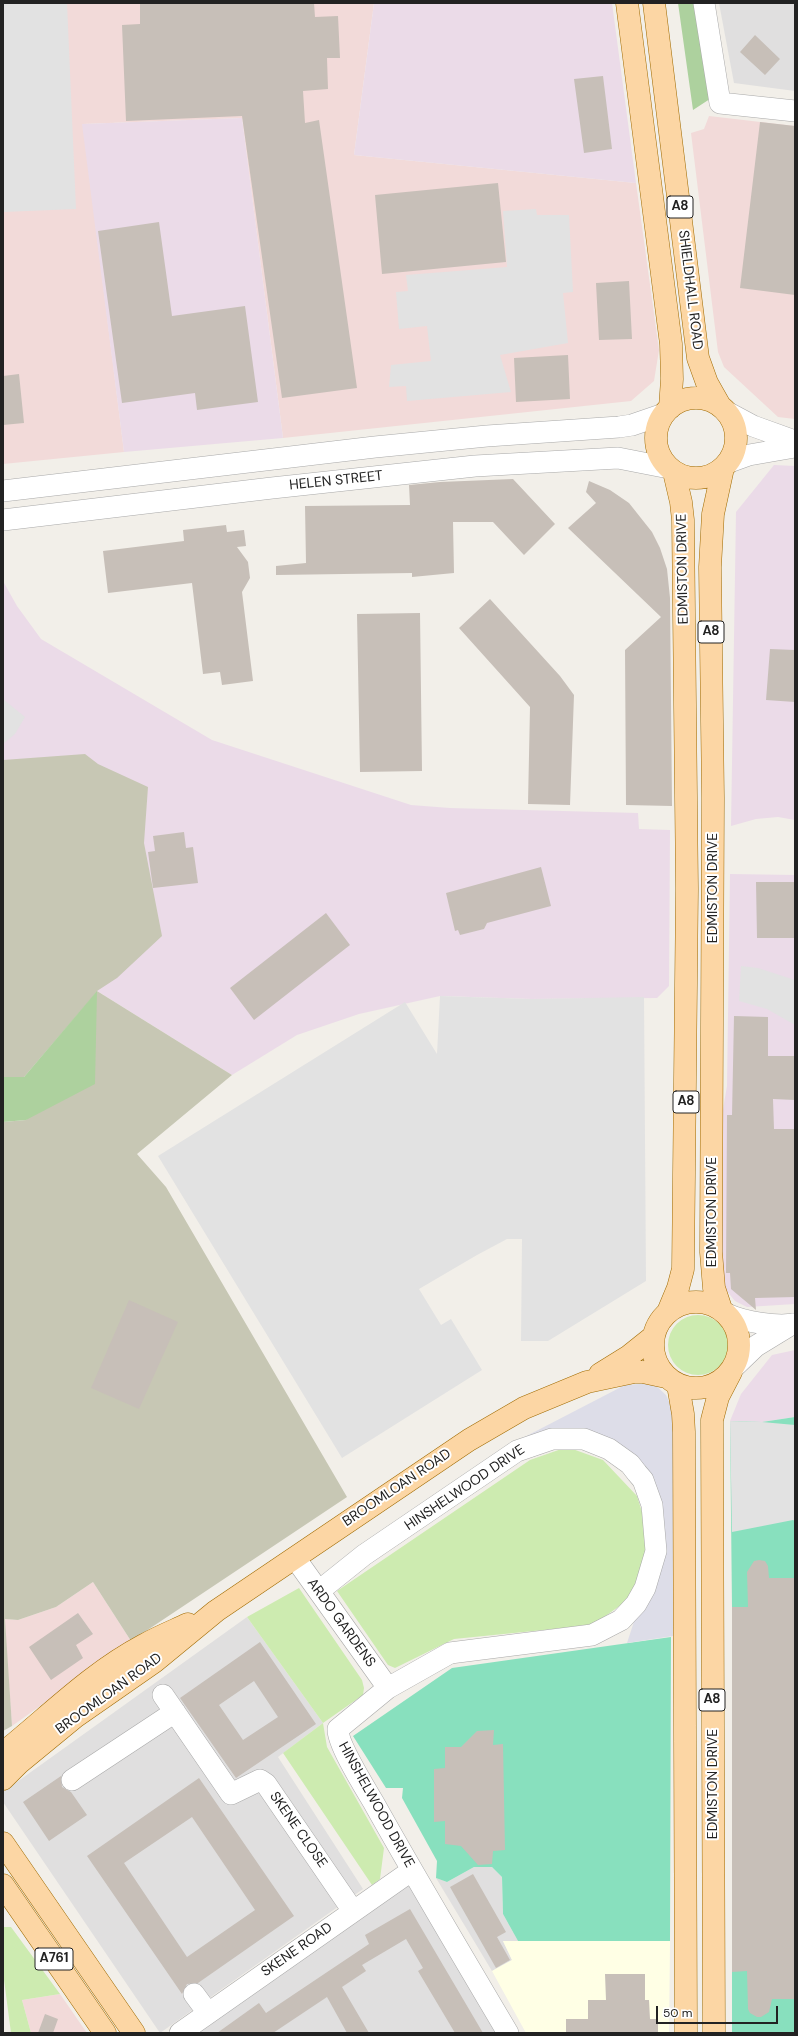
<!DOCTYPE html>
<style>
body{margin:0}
#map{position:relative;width:798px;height:2036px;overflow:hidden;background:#f2efe9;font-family:"DM Sans",sans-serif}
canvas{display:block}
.frame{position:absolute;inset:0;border:4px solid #222;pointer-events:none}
.scale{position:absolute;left:656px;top:2006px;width:122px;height:18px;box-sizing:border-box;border:2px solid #222;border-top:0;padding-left:5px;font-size:12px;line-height:14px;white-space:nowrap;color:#222;-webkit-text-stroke:3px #fff;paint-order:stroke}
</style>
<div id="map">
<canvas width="798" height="2036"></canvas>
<div class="frame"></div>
<div class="scale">50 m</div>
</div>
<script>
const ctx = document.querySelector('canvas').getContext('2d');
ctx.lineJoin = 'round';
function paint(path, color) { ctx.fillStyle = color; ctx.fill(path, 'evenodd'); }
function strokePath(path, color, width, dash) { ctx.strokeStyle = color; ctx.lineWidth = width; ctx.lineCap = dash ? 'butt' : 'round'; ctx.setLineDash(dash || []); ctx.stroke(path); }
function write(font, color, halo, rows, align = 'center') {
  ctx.font = font + ' "DM Sans",sans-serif'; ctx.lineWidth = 4; ctx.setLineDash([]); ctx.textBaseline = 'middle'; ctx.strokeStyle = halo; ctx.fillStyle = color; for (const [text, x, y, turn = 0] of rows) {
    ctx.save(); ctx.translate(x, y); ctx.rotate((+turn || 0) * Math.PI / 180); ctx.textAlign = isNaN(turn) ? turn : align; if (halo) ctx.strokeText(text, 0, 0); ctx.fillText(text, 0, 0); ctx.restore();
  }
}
const residential = new Path2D(`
 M719,3h76v88l-61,-8z
 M247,1617l76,106 -45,34 85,132 -203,144 -157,-231v-10z
 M474,1867h18l10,10 1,37 15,27h-15l9,19 -20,11 -56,-93 11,4z
 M410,1877l87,156h-311z`);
const commercial = new Path2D(`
 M3,3h371l-20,152 282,28 23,167 -5,31 -23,20 -348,37 -41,-320 -159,6 41,328 -121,12z
 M709,116l86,10v293l-17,-2 -54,-50 -6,-15 -27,-219 13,-4z
 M93,1582l38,59 -119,85 -8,-107 14,1 38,-13z
 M60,1994l27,39h-56l-9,-33z`);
const industrial = new Path2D(`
 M374,3h238l24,180 -282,-28z
 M242,118l41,320 -159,14 -42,-328z
 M774,465l21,1v354l-17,-3 -22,2 -25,7 5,-314z
 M3,581l14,25 24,33 171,101 199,65 39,3 188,5 1,16 31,1 -1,156 -12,12 -126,1 -91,-3 -81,18 -62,21 -65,40 -135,-84 -73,86h-21z
 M730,874l65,1v429l-48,3 -12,-6 -9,-11 -4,-12 -3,-146 8,-46z
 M795,1350v67l-33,5 -32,-1 11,-27 31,-39z`);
const education = new Path2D(`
 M503,1941h167l-1,92h-143l-34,-62 20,-11z`);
const construction = new Path2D(`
 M85,754l13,10 50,23 -4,56 18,93 -45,42 -20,13 135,84 -95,79 29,33 181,310 -216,144 -38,-59 -37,25 -38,13 -13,-1 7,107 -9,5v-609l23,-2 71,-128 -73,85h-21v-317z`);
const grass = new Path2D(`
 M668 1345a30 30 0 1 1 60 0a30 30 0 1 1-60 0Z
 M567,1447l36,13 34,36 10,32v32l-15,37 -39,28 -139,14 -59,29 -7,-3 -51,-74 193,-131z
 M299,1588l63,92 2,8 -1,7 -40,28 4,24 57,101 -4,31 -8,6 -89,-132 40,-30 -76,-106z
 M3,1927h8l49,67 -38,6 9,33h-20l-8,-61z`);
const forest = new Path2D(`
 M678,3h20l18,92 -23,15z
 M97,991l-2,93 -69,36 -23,2v-45h21z`);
const pitch = new Path2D(`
 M795,1417v616h-63v-426l-2,-186 32,1z
 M671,1637l-1,304h-152l-15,-27 -1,-37 -10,-10h-18l-27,15 -11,-4 1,-17 -35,-63 1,-10h-17l-33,-52 99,-68z`);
const parking = new Path2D(`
 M3,3h64l9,206 -73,3z
 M536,209l1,6h32l4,77 -10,1 5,50 -68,12 11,37 -104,9 -1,-15 -17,1 2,-22 40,-4 -4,-35 -28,3 -3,-37 12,-1 -2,-16 101,-8 -4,-56z
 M3,699l22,18 -10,17 -12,10z
 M741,966l17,2 37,12v45l-28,-16 -28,-8z
 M440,996l91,3 113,-2 2,284 -98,60h-27l1,-102h-15l-30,16 -58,34 22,36 10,-6 31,51 -140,88 -184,-302 247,-154 32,52z
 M730,1421l32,1 33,3v96l-2,-1 -61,12z`);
const plaza = new Path2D(`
 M653,1383l13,12 10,22 -3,219 -46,7 18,-55 7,-83 -43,-56 -96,-6 112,-58z`);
const building = new Path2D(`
 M140,3h174l1,14 23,-1 2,42h-13l1,31 -25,2 2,32 14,-3 38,268 -75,10 -40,-282 -116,5 -4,-96 18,-1z
 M755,35l25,24 -15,16 -25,-23z
 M603,76l9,73 -28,4 -10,-74z
 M760,122l35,4v169l-55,-7z
 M498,183l8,79 -124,12 -7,-79z
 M159,222l13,94 73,-10 13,96 -61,8 -2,-17 -73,10 -24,-172z
 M629,281l3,58 -33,1 -3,-57z
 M568,355l2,44 -54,3 -2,-44z
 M19,374l5,49 -21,2v-49z
 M513,479l42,45 -31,31 -31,-33h-40l1,51 -42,4v-4l-136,2v-9l30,-3 -1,-57 105,-1 -1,-20 31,-3z
 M589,481l21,9 19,13 23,29 8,16 7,21 3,29 2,208 -46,-1 -1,-155 36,-33 -93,-89 28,-25 -10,-11z
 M226,525l1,7 17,-2 2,16 -9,1 11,15 2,16 -8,14 11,89 -31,4 -2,-13 -17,2 -11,-91 -84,10 -5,-42 81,-10 -1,-11z
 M490,599l70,77 14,19 -4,110 -42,-1 2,-97 -71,-79z
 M420,613l2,158 -62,1 -3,-158z
 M770,649l25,1v52l-29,-2z
 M184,832l2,16 7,-1 5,36 -45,5 -5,-36 7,-1 -2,-15z
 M541,867l10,39 -64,17 -3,6 -24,6 -2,-5 -3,1 -9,-38z
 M756,882h39v56h-38z
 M326,913l24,32 -96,75 -24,-32z
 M734,1016l34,1v39h27v44l-22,-1 1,30h21v168l-40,1 1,12 -25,-21 -1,-16h-4l1,-158h5z
 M129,1300l49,22 -39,87 -48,-21z
 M759,1560l6,1 3,5 1,12h26v421h-23l-3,13 -8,5h-4l-7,-4 -2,-4 -1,-38 -15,1v-365h16l-1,-35 7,-11z
 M78,1613l15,21 -17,11 7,13 -32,22 -22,-33z
 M260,1642l56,82 -80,54 -56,-80zM254,1681l24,36 -35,23 -24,-35z
 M494,1730l-1,15 10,-1 2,106 -12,1 -1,13 -14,1 -17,-19 -16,-2v-23l-11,1v-53l11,-1v-21h16l16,-16z
 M61,1776l1,11 9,5 16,23 -38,26 -26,-39z
 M199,1778l95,138 -96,67 -11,1 -5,10 -95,-138zM192,1817l63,93 -68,47 -63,-94z
 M473,1874l33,58 -9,5 13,23 -14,8 -46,-81z
 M410,1909l73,124h-28l-37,-62 5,-3 -17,-29 -44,26 4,6 -24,16 27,46h-22l-20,-36 -54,36h-56l42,-30 7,10 103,-69 -4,-9z
 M605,1974h40v26h4l1,19h8v14h-92v-14h22v-19h18z
 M45,2014l13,5 -5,14h-15z`);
const minor = new Path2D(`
 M704,3l16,100 75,8
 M725,411l28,15 42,15
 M727,463l22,-8 46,-8
 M3,491l372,-44 112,-11 132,-9 13,-2 32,-11
 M3,520l269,-32 203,-22 143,-8 51,10
 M727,1314c18,8 48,13 68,10
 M731,1370l25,-24 36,-22
 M295,1558l93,130
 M319,1591l45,-36 153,-104 35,-12h32l25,10 21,15 7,9 6,7 9,25 4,46 -11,37 -9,16 -15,16 -29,15 -142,18 -62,35 -50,41c-1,15 29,62 37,76 43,77 88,152 133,228
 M163,1695l68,99 29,-14 6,4 87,127
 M72,1780l103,-68
 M194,1994l14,19
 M180,2033l231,-162`);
const major = new Path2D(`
 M627,3l44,341 1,35 -2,29
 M654,3l44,355 9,25 13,23
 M656 438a40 40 0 1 1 80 0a40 40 0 1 1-80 0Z
 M653 1345a43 43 0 1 1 86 0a43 43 0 1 1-86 0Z
 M721,1309l-7,-21 -3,-36 2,-454 -3,-231 3,-53 10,-46
 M668,1312l10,-24 5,-19 4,-380 -4,-369 -2,-18 -7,-30
 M600,1374l29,-18 25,-20
 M678,1385l5,29 1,18 2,601
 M3,1753c46,-37 88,-80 141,-108 14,-8 29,-14 44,-21
 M3,1779l16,-16 56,-46 79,-55 62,-51 253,-171 55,-32 63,-26 47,-10h9l23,5
 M3,1843l131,190
 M3,1885l102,148
 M714,2033l-2,-613 6,-23 13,-25`);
const shields = [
 [680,207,26],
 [711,632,26],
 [686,1102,26],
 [712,1700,26],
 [54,1959,38]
];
const shieldNames = [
 ["A8",680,207],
 ["A8",711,632],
 ["A8",686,1102],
 ["A8",712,1700],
 ["A761",54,1959]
];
const streetNames = [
 ["SHIELDHALL ROAD",690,290,83],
 ["HELEN STREET",336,481,-6],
 ["EDMISTON DRIVE",683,569,-91],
 ["EDMISTON DRIVE",713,888,-90],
 ["EDMISTON DRIVE",712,1212,-90],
 ["BROOMLOAN ROAD",397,1488,-34],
 ["HINSHELWOOD DRIVE",465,1488,-34],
 ["ARDO GARDENS",341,1623,54],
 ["BROOMLOAN ROAD",109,1694,-36],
 ["EDMISTON DRIVE",713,1784,-90],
 ["HINSHELWOOD DRIVE",376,1805,61],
 ["SKENE CLOSE",298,1830,55],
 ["SKENE ROAD",297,1950,-35]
];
paint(residential, '#e0dfdf');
paint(commercial, '#f2dad9');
paint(industrial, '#ebdbe8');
paint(education, '#ffffe5');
paint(construction, '#c7c7b4');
paint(grass, '#cdebb0');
paint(forest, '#add19e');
paint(pitch, '#88e0be');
paint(parking, '#e2e2e2');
paint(plaza, '#dddde8');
paint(building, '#c7bfb8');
strokePath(minor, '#a9a9a9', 22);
strokePath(major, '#a06b00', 23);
strokePath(minor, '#fff', 21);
strokePath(major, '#fcd6a4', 22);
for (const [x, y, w] of shields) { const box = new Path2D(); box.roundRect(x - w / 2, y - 11, w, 22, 3); ctx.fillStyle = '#fff'; ctx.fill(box); strokePath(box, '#222', 1); }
write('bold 13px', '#222', null, shieldNames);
write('14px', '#222', '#fff', streetNames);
</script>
